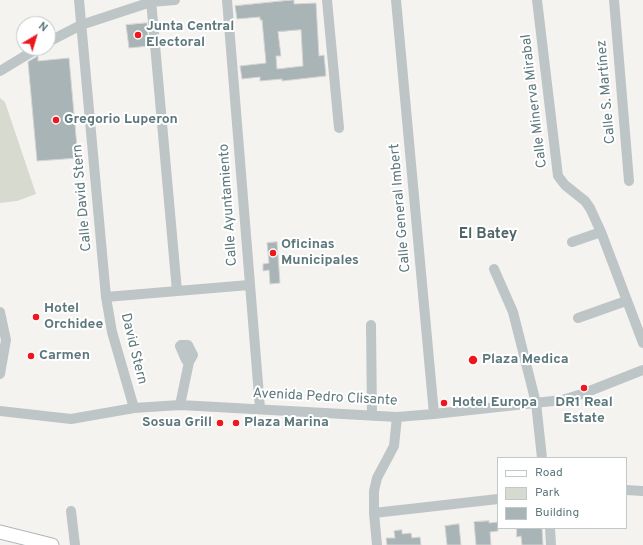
<!DOCTYPE html>
<meta charset="utf-8">
<style>
body{margin:0}
#map{position:relative;width:643px;height:545px;overflow:hidden;background:#f5f3f0;font-family:Overpass,sans-serif}
canvas{display:block}
.legend{position:absolute;left:497px;top:457px;width:130px;height:72px;box-sizing:border-box;background:#fff;border:1px solid #bec9cb;margin:0;padding:5px 7px;list-style:none;font-size:12px;color:#5d787d}
.legend li{display:flex;align-items:center;gap:8px;height:20px}
.legend b{width:20px;border:1px solid #bec9cb}
.north{position:absolute;left:16px;top:16px;width:40px;height:40px;box-sizing:border-box;background:#fff;border:1px solid #bec9cb;border-radius:50%;rotate:38deg;font-size:11px;font-weight:700;line-height:16px;text-align:center;color:#5d787d}
.north::after{content:'';display:block;margin:auto;width:14px;height:18px;background:#ef161d;clip-path:polygon(50% 0,100% 100%,50% 72%,0 100%)}
</style>
<div id="map">
<canvas width="643" height="545"></canvas>
<ul class="legend">
<li><b style="height:5px;background:#fff"></b>Road</li>
<li><b style="height:11px;background:#d6dacf"></b>Park</li>
<li><b style="height:11px;background:#a8b4b6"></b>Building</li>
</ul>
<div class="north">N</div>
</div>
<script>
const ctx = document.querySelector('canvas').getContext('2d');
ctx.lineJoin = 'round';
function paint(path, color) { ctx.fillStyle = color; ctx.fill(path, 'evenodd'); }
function strokePath(path, color, width, dash) { ctx.strokeStyle = color; ctx.lineWidth = width; ctx.lineCap = dash ? 'butt' : 'round'; ctx.setLineDash(dash || []); ctx.stroke(path); }
function write(font, color, halo, rows, align = 'center') {
  ctx.font = font + ' Overpass,sans-serif'; ctx.lineWidth = 4; ctx.setLineDash([]); ctx.textBaseline = 'middle'; ctx.strokeStyle = halo; ctx.fillStyle = color; for (const [text, x, y, turn = 0] of rows) {
    ctx.save(); ctx.translate(x, y); ctx.rotate((+turn || 0) * Math.PI / 180); ctx.textAlign = isNaN(turn) ? turn : align; if (halo) ctx.strokeText(text, 0, 0); ctx.fillText(text, 0, 0); ctx.restore();
  }
}
const green = new Path2D(`
 M0,98l5,4 31,92 -19,7 -17,2z`);
const building = new Path2D(`
 M294,0v4l22,-1 3,53 5,-1 2,21 -44,5v-2l-22,2v-4l-18,2 -2,-13 26,-3 -4,-43h-2v-3l-23,2 -2,-13zM301,30l2,36 -26,3 -1,-13h5l-3,-24z
 M147,23l2,23 -20,2 -3,-23z
 M38,56v5l31,-3 9,100 -41,3 -9,-99z
 M277,242l3,41 -10,1 -1,-14 -6,1v-7l6,-1 -2,-20z
 M489,521v2l9,-1v9l-8,1 1,13h-15l-2,-23z
 M459,524l2,21h-14l-2,-19z
 M517,528h25l1,17h-21l-1,-9 -4,1z
 M402,530v4l9,-1 1,5 8,-1 1,8h-34l-1,-7h9l-1,-7z`);
const minor = new Path2D(`
 M79,0l27,297 6,35 22,76
 M151,0l26,291
 M227,0l33,408
 M327,0l12,128
 M396,0l38,414
 M537,0l21,176 7,9 20,16 5,7 11,24 42,111
 M614,0l15,181
 M48,42l33,-17 70,-23 24,-2
 M0,71l38,-23
 M572,242l29,-10
 M494,269l19,43 23,91 6,55
 M106,297l143,-12
 M0,312l6,28 -6,34
 M578,318l48,-17
 M371,325l1,91
 M180,405l9,-43 -3,-2 -6,-14 1,-1h7l5,10 -4,7
 M0,411l71,8 63,-11 46,-3 217,12 37,-3 128,-14 20,-6 61,-24
 M626,490l17,1
 M71,511l4,34
 M374,513l124,-14
 M550,528l1,17
 M377,545l-3,-32v-22l3,-13 17,-32 3,-29`);
const major = new Path2D(`
 M0,532l52,13`);
const markers = [
 [138,35,4,"#ef161d"],
 [56,120,4,"#ef161d"],
 [273,253,4,"#ef161d"],
 [36,317,4,"#ef161d"],
 [31,356,4,"#ef161d"],
 [473,360,5,"#ef161d"],
 [584,388,4,"#ef161d"],
 [444,403,4,"#ef161d"],
 [220,423,4,"#ef161d"],
 [236,423,4,"#ef161d"]
];
const poiNames = [
 ["Junta Central",146,27],
 ["Electoral",146,43],
 ["Gregorio Luperon",64,120],
 ["Oficinas",281,245],
 ["Municipales",281,261],
 ["Hotel",44,309],
 ["Orchidee",44,325],
 ["Carmen",39,356],
 ["Plaza Medica",482,360],
 ["Hotel Europa",452,403],
 ["DR1 Real",584,403,"center"],
 ["Estate",584,419,"center"],
 ["Sosua Grill",212,423,"right"],
 ["Plaza Marina",244,423]
];
const streetNames = [
 ["Calle S. Martínez",607,92,-95],
 ["Calle Minerva Mirabal",535,101,-97],
 ["Calle David Stern",83,198,-95],
 ["Calle Ayuntamiento",229,205,-94],
 ["Calle General Imbert",401,208,-95],
 ["David Stern",133,349,76],
 ["Avenida Pedro Clisante",325,398,3]
];
const neighbourhoodNames = [
 ["El Batey",488,235]
];
paint(green, '#d6dacf');
paint(building, '#a8b4b6');
strokePath(building, '#d6d5d3', 1);
strokePath(major, '#afb7b9', 15);
strokePath(minor, '#bec5c7', 10);
strokePath(major, '#fff', 13);
for (const [x, y, r, color] of markers) { const dot = new Path2D(); dot.arc(x, y, r, 0, 2 * Math.PI); ctx.fillStyle = color; ctx.fill(dot); strokePath(dot, '#fff', 1.5); }
write('bold 14px', '#5d787d', '#fff', poiNames, 'left');
write('14px', '#5d787d', '#fff', streetNames);
write('bold 15px', '#506468', '#fff', neighbourhoodNames);
</script>
